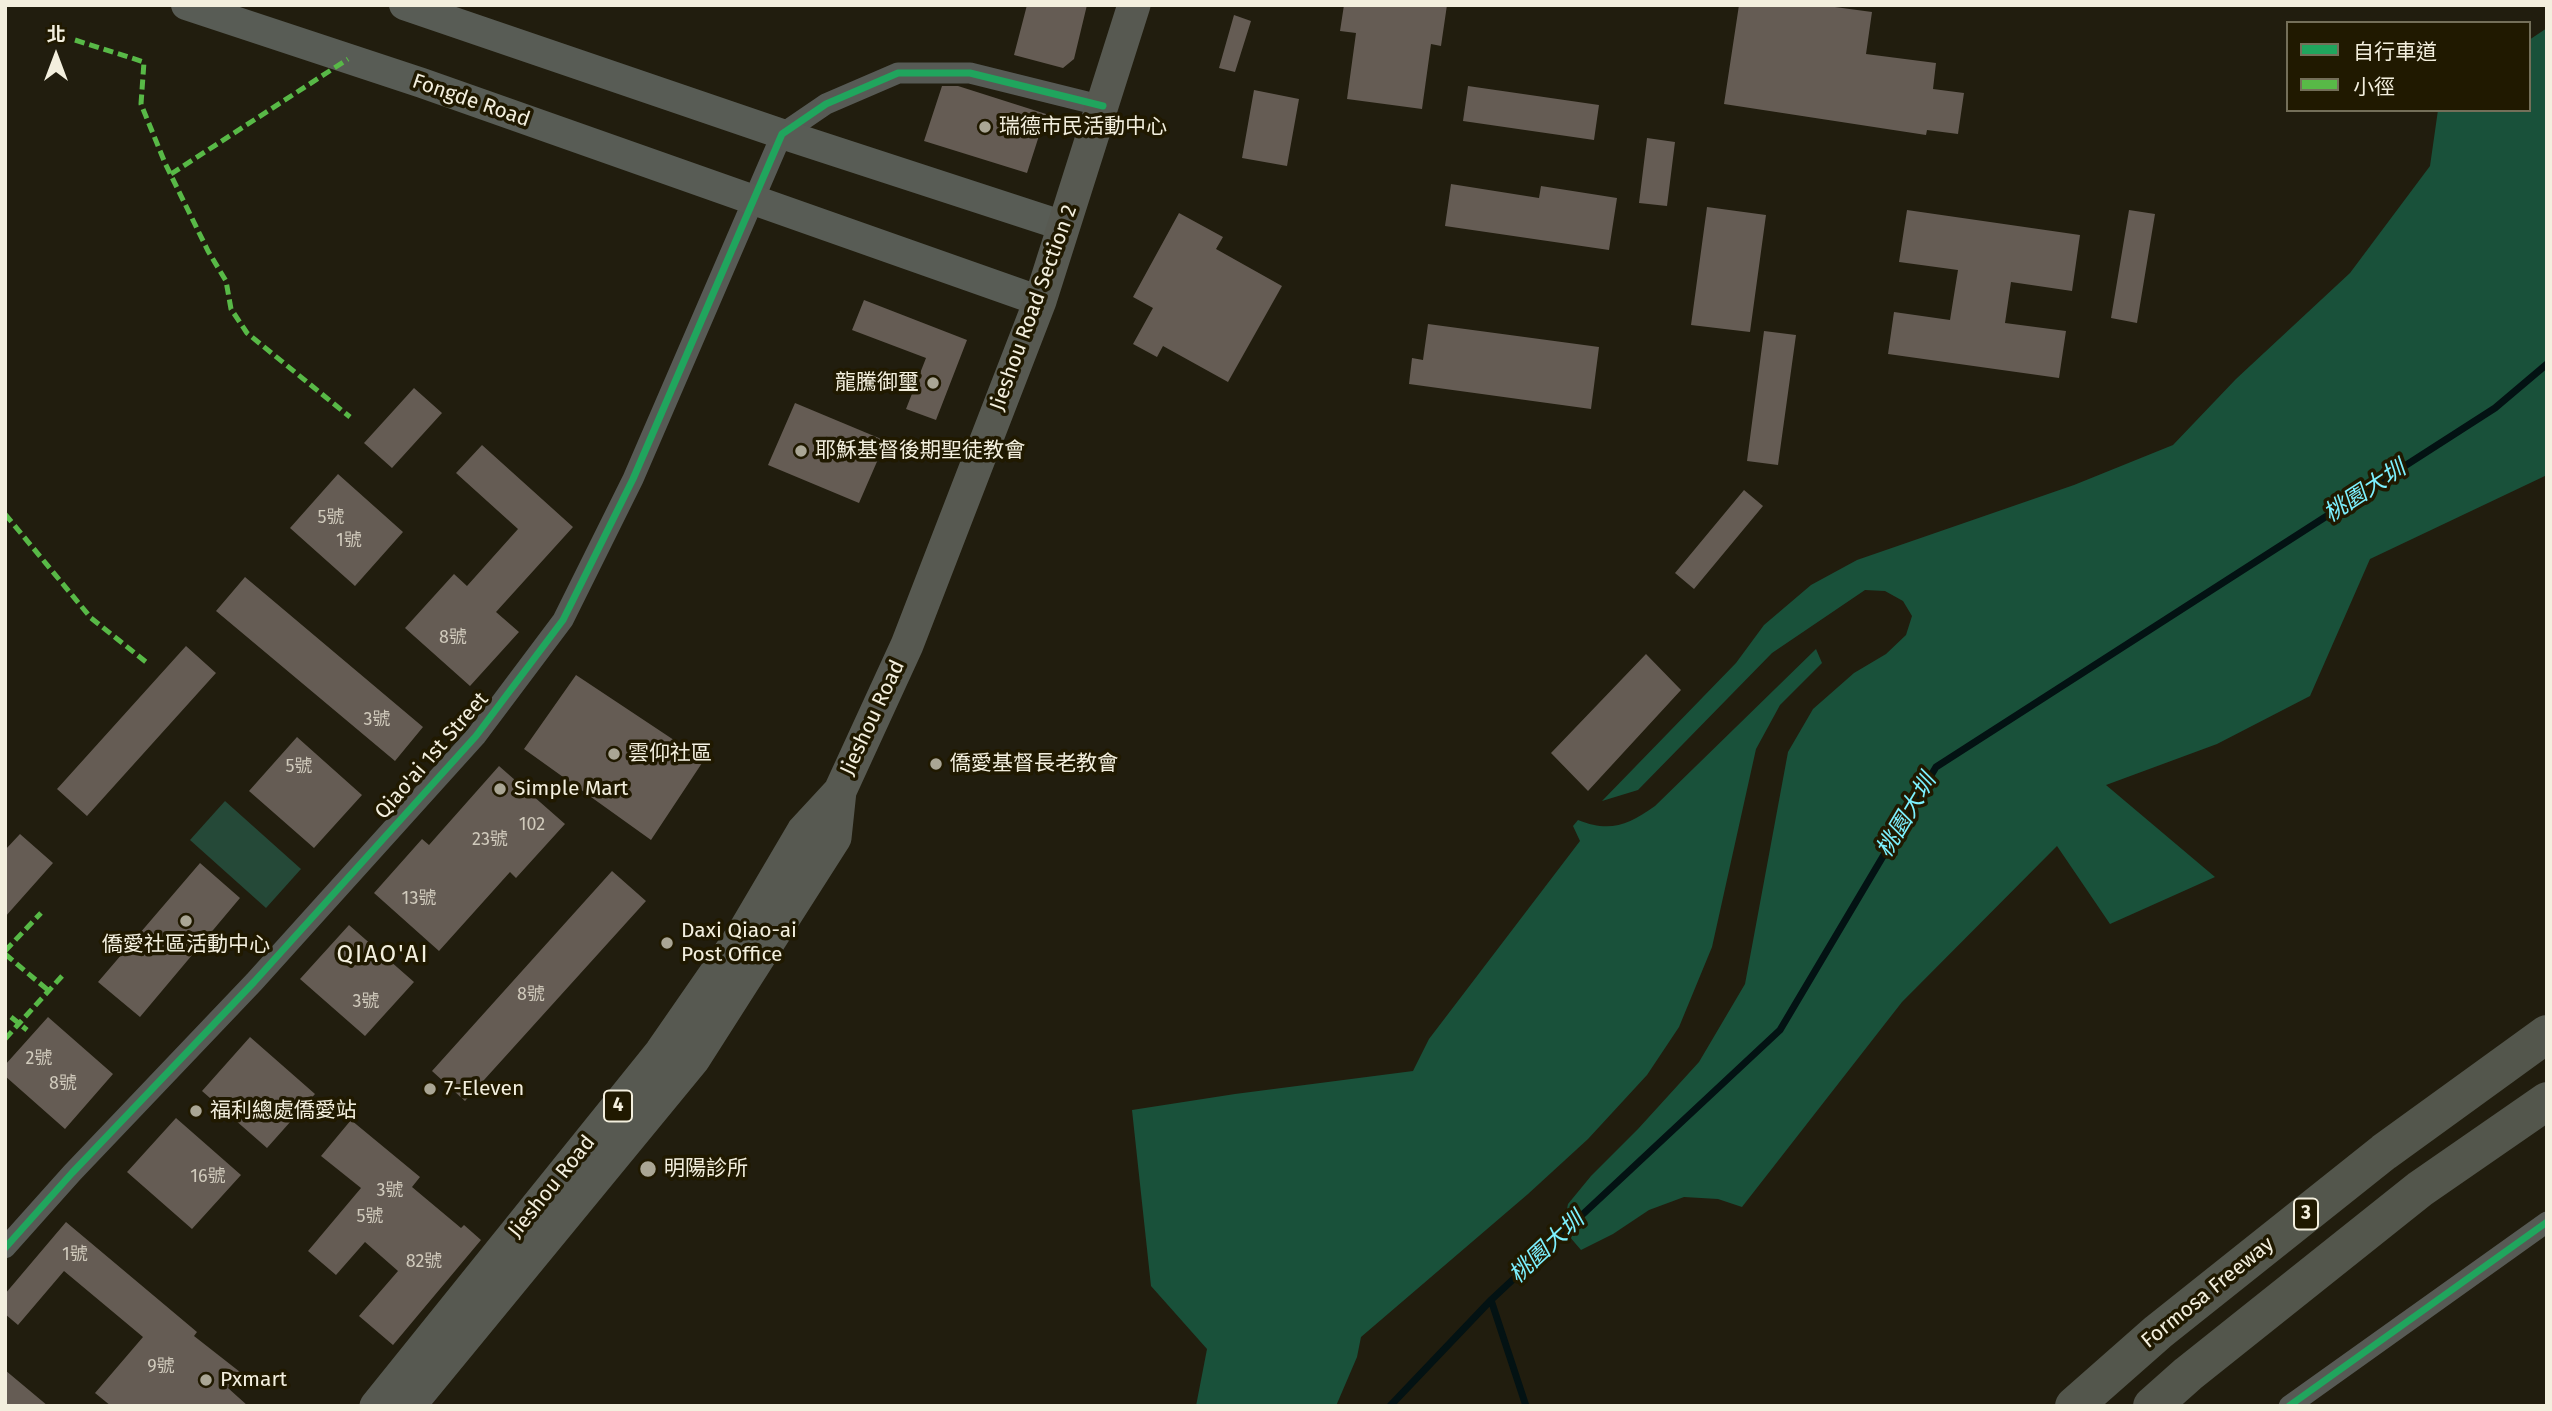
<!DOCTYPE html>
<html>
<head>
<meta charset="utf-8">
<style>
	body { margin:0 }
	#map { position:relative; width:2552px; height:1411px; overflow:hidden; background:#211d0e; font-family:"Fira Sans","Noto Sans TC",sans-serif }
	canvas { display:block }
	.frame { position:absolute; inset:0; border:7px solid #f3efde; pointer-events:none }
	.legend { position:absolute; left:2286px; top:21px; width:245px; height:91px; box-sizing:border-box; background:#201900; border:2px solid #746f59; margin:0; padding:9px 12px; list-style:none; font-size:21px; color:#f3efde }
	.legend li { display:flex; align-items:center; gap:14px; height:35px }
	.legend b { width:35px; border:2px solid #746f59 }
	.north { position:absolute; left:21px; top:21px; width:70px; height:70px; -webkit-text-stroke:5px #201900; paint-order:stroke; rotate:0deg; font-size:19px; font-weight:700; line-height:28px; text-align:center; color:#f3efde }
	.north::after { content:''; display:block; margin:auto; width:24px; height:32px; background:#f3efde; clip-path:polygon(50% 0,100% 100%,50% 72%,0 100%) }
</style>
</head>
<body>
<div id="map">
<canvas width="2552" height="1411"></canvas>
<div class="frame"></div>
<ul class="legend">
<li><b style="height:9px;background:#20a55d"></b>自行車道</li>
<li><b style="height:9px;background:#58b947"></b>小徑</li>
</ul>
<div class="north">北</div>
</div>
<script>
const ctx = document.querySelector('canvas').getContext('2d');
ctx.lineJoin = 'round';
function fill(path, color) {
  ctx.fillStyle = color;
  ctx.fill(path, 'evenodd');
}
function stroke(path, color, width, dash) {
  ctx.strokeStyle = color;
  ctx.lineWidth = width;
  ctx.lineCap = dash ? 'butt' : 'round';
  ctx.setLineDash(dash || []);
  ctx.stroke(path);
}
function drawText(font, color, halo, rows, align = 'center') {
  ctx.font = font + ' "Fira Sans","Noto Sans TC",sans-serif';
  ctx.lineWidth = 7;
  ctx.setLineDash([]);
  ctx.textBaseline = 'middle';
  ctx.strokeStyle = halo;
  ctx.fillStyle = color;
  for (const [text, x, y, turn = 0] of rows) {
    ctx.save();
    ctx.translate(x, y);
    ctx.rotate((+turn || 0) * Math.PI / 180);
    ctx.textAlign = isNaN(turn) ? turn : align;
    if (halo) ctx.strokeText(text, 0, 0);
    ctx.fillText(text, 0, 0);
    ctx.restore();
  }
}
fill(new Path2D(`
	M 225,801 L 301,869 L 266,908 L 190,840 Z`), '#254938');
fill(new Path2D(`
	M 2547,28 L 2547,475 L 2370,559 L 2310,696 L 2217,744 L 2106,785 L 2215,877 L 2110,924 L 2057,846 L 1902,1002 L 1742,1207 L 1718,1199 L 1684,1197 L 1649,1210 L 1613,1234 L 1581,1250 L 1563,1229 L 1568,1204 L 1591,1176 L 1638,1129 L 1699,1062 L 1745,984 L 1788,752 L 1813,709 L 1854,673 L 1886,654 L 1906,635 L 1912,616 L 1903,601 L 1885,591 L 1865,590 L 1772,653 L 1638,790 L 1602,801 L 1736,663 L 1764,625 L 1811,585 L 1857,560 L 2074,485 L 2173,445 L 2236,379 L 2350,273 L 2430,166 L 2438,110 L 2529,110 L 2529,40 Z
	M 1816,649 L 1822,663 L 1780,705 L 1756,749 L 1712,947 L 1679,1027 L 1647,1075 L 1588,1139 L 1528,1194 L 1361,1337 L 1357,1357 L 1336,1406 L 1196,1406 L 1207,1349 L 1151,1286 L 1132,1110 L 1235,1094 L 1413,1071 L 1429,1039 L 1580,841 L 1573,826 L 1578,820 C 1610,833 1628,825 1655,806 Z`), '#19513a');
stroke(new Path2D(`
	M 1491,1300 L 1526,1406
	M 1390,1406 L 1491,1300 L 1780,1030 L 1936,767 L 2495,408 L 2547,364`), '#031213', 7);
fill(new Path2D(`
	M 1027,5 L 1087,5 L 1074,59 L 1063,68 L 1014,55 Z
	M 1344,5 L 1447,5 L 1441,46 L 1431,44 L 1422,109 L 1347,99 L 1356,33 L 1340,31 Z
	M 1739,5 L 1820,5 L 1872,12 L 1866,54 L 1936,63 L 1933,89 L 1964,93 L 1958,134 L 1927,130 L 1926,135 L 1724,104 Z
	M 1234,15 L 1251,21 L 1235,72 L 1219,68 Z
	M 942,86 L 958,86 L 1046,114 L 1027,173 L 924,141 Z
	M 1468,86 L 1599,105 L 1594,140 L 1463,121 Z
	M 1254,90 L 1299,99 L 1287,166 L 1242,158 Z
	M 1647,138 L 1675,142 L 1667,206 L 1639,203 Z
	M 1451,184 L 1539,198 L 1541,186 L 1617,198 L 1609,250 L 1445,226 Z
	M 1707,207 L 1766,215 L 1750,332 L 1691,325 Z
	M 1907,210 L 2080,235 L 2072,291 L 2011,282 L 2005,323 L 2066,331 L 2059,378 L 1888,354 L 1894,312 L 1950,320 L 1958,270 L 1899,262 Z
	M 2129,210 L 2155,214 L 2137,323 L 2111,318 Z
	M 1179,213 L 1223,237 L 1216,249 L 1282,286 L 1228,382 L 1163,346 L 1157,357 L 1133,344 L 1153,308 L 1133,297 Z
	M 864,300 L 967,340 L 936,420 L 906,409 L 926,358 L 852,330 Z
	M 1428,324 L 1599,347 L 1591,409 L 1409,384 L 1412,358 L 1423,360 Z
	M 1764,331 L 1796,335 L 1778,465 L 1747,461 Z
	M 414,388 L 442,413 L 392,468 L 364,443 Z
	M 795,403 L 886,441 L 859,503 L 768,465 Z
	M 482,445 L 573,527 L 496,612 L 519,632 L 470,686 L 405,628 L 454,574 L 467,586 L 518,529 L 456,473 Z
	M 338,474 L 403,532 L 355,586 L 290,528 Z
	M 1744,490 L 1763,506 L 1694,589 L 1675,573 Z
	M 245,577 L 423,727 L 395,761 L 216,611 Z
	M 186,646 L 216,673 L 87,816 L 57,789 Z
	M 1646,654 L 1681,690 L 1588,791 L 1551,753 Z
	M 576,675 L 704,760 L 651,840 L 524,749 Z
	M 297,737 L 362,795 L 314,848 L 249,791 Z
	M 499,766 L 565,824 L 516,878 L 510,872 L 439,951 L 374,893 L 422,839 L 429,845 Z
	M 20,834 L 53,863 L 5,917 L 5,850 Z
	M 200,863 L 240,898 L 140,1017 L 98,982 Z
	M 612,871 L 646,901 L 465,1101 L 432,1071 Z
	M 349,925 L 414,982 L 365,1036 L 300,979 Z
	M 48,1017 L 113,1074 L 65,1129 L 5,1076 L 5,1065 Z
	M 250,1037 L 315,1094 L 267,1148 L 202,1091 Z
	M 176,1118 L 241,1175 L 192,1229 L 127,1172 Z
	M 351,1120 L 420,1177 L 412,1187 L 461,1228 L 464,1225 L 481,1240 L 393,1345 L 359,1316 L 398,1271 L 365,1242 L 336,1275 L 308,1251 L 361,1188 L 321,1156 Z
	M 66,1222 L 197,1332 L 194,1336 L 240,1372 L 228,1388 L 248,1406 L 111,1406 L 95,1393 L 143,1337 L 64,1271 L 18,1325 L 5,1314 L 5,1294 Z
	M 5,1370 L 48,1406 L 5,1406 Z`), '#655c54');
stroke(new Path2D(`
	M 5,1248 L 72,1173 L 254,982 L 476,736 L 563,620 L 633,479 L 782,134 L 826,104 L 898,73 L 970,73 L 1103,106
	M 2289,1406 L 2547,1222`), '#575a55', 21);
stroke(new Path2D(`
	M 186,5 L 422,83 L 1040,301
	M 404,5 L 782,134 L 1064,226`), '#585c55', 30);
stroke(new Path2D(`
	M 376,1406 L 661,1052 L 740,938 L 803,831 L 840,791 L 907,645 L 1040,301 L 1134,5
	M 409,1406 L 694,1059 L 835,838 L 840,791`), '#575951', 33);
stroke(new Path2D(`
	M 2074,1406 L 2158,1332 L 2384,1152 L 2547,1034
	M 2152,1406 L 2188,1374 L 2420,1189 L 2547,1101`), '#53564c', 38);
stroke(new Path2D(`
	M 75,40 L 144,62 L 141,104 L 165,163 L 208,251 L 226,281 L 231,309 L 247,333 L 350,417
	M 171,174 L 348,59
	M 5,514 L 91,618 L 146,662
	M 5,951 L 41,913
	M 5,954 L 49,991
	M 11,1017 L 27,1030
	M 5,1039 L 63,975`), '#58b947', 5, [10, 5]);
stroke(new Path2D(`
	M 5,1248 L 72,1173 L 254,982 L 476,736 L 563,620 L 633,479 L 782,134 L 826,104 L 898,73 L 970,73 L 1103,106
	M 2289,1406 L 2547,1222`), '#20a55d', 7);
for (const [x, y, r, color] of [
	[985,127,7,"#aaa695"],
	[933,383,7,"#aaa695"],
	[801,451,7,"#aaa695"],
	[614,754,7,"#aaa695"],
	[936,764,7,"#aaa695"],
	[500,789,7,"#aaa695"],
	[186,921,7,"#aaa695"],
	[667,943,7,"#aaa695"],
	[430,1089,7,"#aaa695"],
	[196,1111,7,"#aaa695"],
	[648,1169,9,"#aaa695"],
	[206,1380,7,"#aaa695"]
]) {
  const dot = new Path2D();
  dot.arc(x, y, r, 0, 2 * Math.PI);
  ctx.fillStyle = color;
  ctx.fill(dot);
  stroke(dot, '#201900', 2.5);
}
drawText('18px', '#d0cabc', null, [
	["5號",331,518],
	["1號",349,541],
	["8號",453,638],
	["3號",377,720],
	["5號",299,767],
	["102",532,825],
	["23號",490,840],
	["13號",419,899],
	["8號",531,995],
	["3號",366,1002],
	["2號",39,1059],
	["8號",63,1084],
	["16號",208,1177],
	["3號",390,1191],
	["5號",370,1217],
	["1號",75,1255],
	["82號",424,1262],
	["9號",161,1367]
]);
for (const [x, y, w] of [
	[618,1106,28],
	[2306,1214,24]
]) {
  const box = new Path2D();
  box.roundRect(x - w / 2, y - 15.5, w, 31, 5);
  ctx.fillStyle = '#201900';
  ctx.fill(box);
  stroke(box, '#f3efde', 2);
}
drawText('bold 19px', '#f3efde', null, [
	["4",618,1106],
	["3",2306,1214]
]);
drawText('21px', '#f3efde', '#201900', [
	["Fongde Road",471,101,19],
	["Jieshou Road Section 2",1034,308,-70],
	["Jieshou Road",873,718,-65],
	["Qiao'ai 1st Street",432,756,-49],
	["Jieshou Road",552,1187,-51],
	["Formosa Freeway",2208,1293,-39]
]);
drawText('21px', '#f3efde', '#201900', [
	["瑞德市民活動中心",999,127],
	["龍騰御璽",919,383,"right"],
	["耶穌基督後期聖徒教會",815,451],
	["雲仰社區",628,754],
	["僑愛基督長老教會",950,764],
	["Simple Mart",514,789],
	["Daxi Qiao-ai",681,931],
	["Post Office",681,955],
	["僑愛社區活動中心",186,945,"center"],
	["7-Eleven",444,1089],
	["福利總處僑愛站",210,1111],
	["明陽診所",664,1169],
	["Pxmart",220,1380]
], 'left');
drawText('italic 23px', '#7df1ff', '#201900', [
	["桃園大圳",2365,492,-33],
	["桃園大圳",1907,816,-59],
	["桃園大圳",1547,1248,-43]
]);
ctx.letterSpacing = '2px';
drawText('24px', '#f3efde', '#201900', [
	["QIAO'AI",383,955]
]);
ctx.letterSpacing = '0px';
</script>
</body>
</html>
